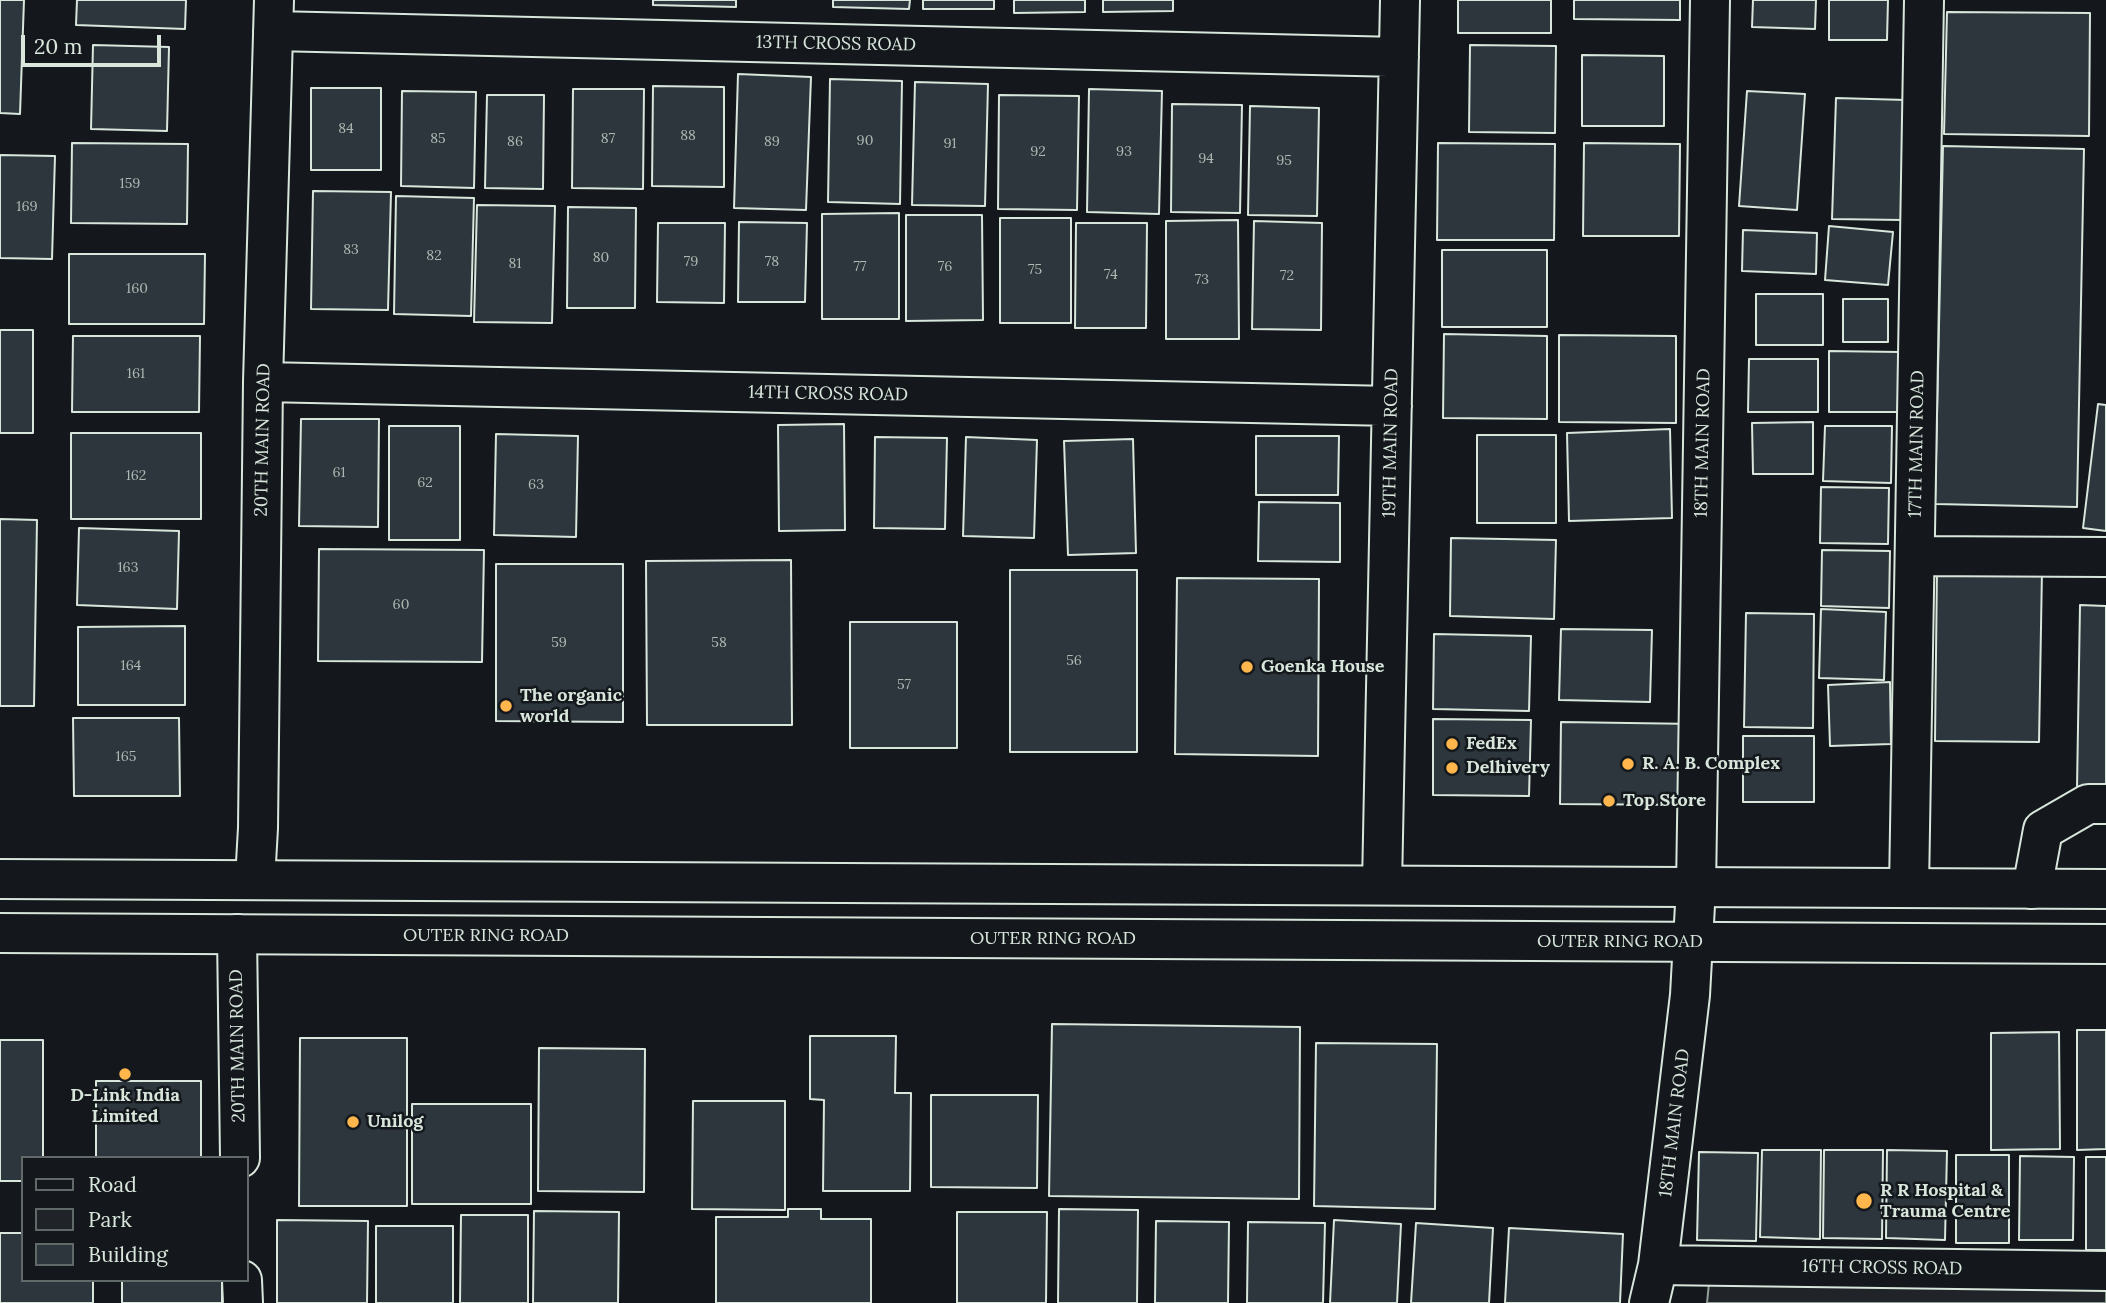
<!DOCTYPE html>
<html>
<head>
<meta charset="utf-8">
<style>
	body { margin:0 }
	#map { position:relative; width:2106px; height:1303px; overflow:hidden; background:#14181c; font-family:Lora,serif }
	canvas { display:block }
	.legend { position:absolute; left:21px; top:1156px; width:228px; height:126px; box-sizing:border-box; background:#14181c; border:2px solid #626a69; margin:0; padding:9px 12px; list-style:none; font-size:21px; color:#d8e6dc }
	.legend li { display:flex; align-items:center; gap:14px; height:35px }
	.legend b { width:35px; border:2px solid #626a69 }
	.scale { position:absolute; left:21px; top:35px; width:140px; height:32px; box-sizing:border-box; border:4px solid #d8e6dc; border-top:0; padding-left:9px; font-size:21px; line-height:24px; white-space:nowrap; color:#d8e6dc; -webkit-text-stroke:5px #14181c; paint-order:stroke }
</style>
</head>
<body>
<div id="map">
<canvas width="2106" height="1303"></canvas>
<ul class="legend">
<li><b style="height:9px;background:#14181c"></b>Road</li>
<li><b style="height:19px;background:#202428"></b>Park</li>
<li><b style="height:19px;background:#2c363c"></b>Building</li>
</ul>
<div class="scale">20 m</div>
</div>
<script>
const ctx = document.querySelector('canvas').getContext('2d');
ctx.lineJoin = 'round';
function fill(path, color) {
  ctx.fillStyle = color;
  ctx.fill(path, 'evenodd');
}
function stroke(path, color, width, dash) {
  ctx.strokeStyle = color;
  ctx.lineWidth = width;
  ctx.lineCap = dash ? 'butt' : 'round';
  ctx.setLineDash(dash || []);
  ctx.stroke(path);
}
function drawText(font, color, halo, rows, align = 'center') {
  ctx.font = font + ' Lora,serif';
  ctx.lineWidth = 5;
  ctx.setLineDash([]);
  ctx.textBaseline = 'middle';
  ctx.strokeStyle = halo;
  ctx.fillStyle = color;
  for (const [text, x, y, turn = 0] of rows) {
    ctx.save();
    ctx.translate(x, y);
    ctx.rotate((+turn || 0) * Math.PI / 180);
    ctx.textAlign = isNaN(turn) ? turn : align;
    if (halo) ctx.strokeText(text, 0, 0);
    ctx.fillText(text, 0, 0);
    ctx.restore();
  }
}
const green = new Path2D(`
	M 1709,1283 L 2106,1290 L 2106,1303 L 1707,1303 Z`);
fill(green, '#202428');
stroke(green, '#939e99', 2);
const building = new Path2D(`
	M 0,0 L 24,0 L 20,114 L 0,113 Z
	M 77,0 L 186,0 L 185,29 L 76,25 Z
	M 653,0 L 736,0 L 736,7 L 653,5 Z
	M 833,0 L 910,0 L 909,9 L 833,7 Z
	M 923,0 L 994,0 L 994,9 L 923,9 Z
	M 1014,0 L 1085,0 L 1085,12 L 1014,13 Z
	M 1103,0 L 1173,0 L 1173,11 L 1103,12 Z
	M 1458,0 L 1551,0 L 1551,33 L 1458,33 Z
	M 1574,0 L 1680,0 L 1680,20 L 1574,19 Z
	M 1753,0 L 1816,0 L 1815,29 L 1752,27 Z
	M 1829,0 L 1888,0 L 1887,40 L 1829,40 Z
	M 1947,12 L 2090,13 L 2089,136 L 1944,134 Z
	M 93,45 L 169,47 L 167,131 L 91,129 Z
	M 1470,45 L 1556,46 L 1555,133 L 1469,132 Z
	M 1582,55 L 1664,56 L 1664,126 L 1582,126 Z
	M 738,74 L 811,77 L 806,210 L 734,208 Z
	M 830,79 L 902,81 L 900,204 L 828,202 Z
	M 915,82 L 988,84 L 985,206 L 912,205 Z
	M 653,86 L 724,87 L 724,187 L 652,186 Z
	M 311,88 L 381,88 L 381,170 L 311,170 Z
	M 573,89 L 644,89 L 643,189 L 572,188 Z
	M 1089,89 L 1162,91 L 1159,214 L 1087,212 Z
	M 402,91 L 476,92 L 474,188 L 401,186 Z
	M 1747,91 L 1805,94 L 1797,210 L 1739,206 Z
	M 487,95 L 544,95 L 543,189 L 485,188 Z
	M 999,95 L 1079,96 L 1077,210 L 998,209 Z
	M 1836,98 L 1906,100 L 1902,220 L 1832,219 Z
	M 1172,104 L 1242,105 L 1240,213 L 1171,212 Z
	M 1250,106 L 1319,108 L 1317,216 L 1248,215 Z
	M 72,143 L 188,144 L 187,224 L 71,223 Z
	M 1438,143 L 1555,144 L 1554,240 L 1437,240 Z
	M 1584,143 L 1680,144 L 1679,236 L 1583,236 Z
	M 1943,146 L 2084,149 L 2077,507 L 1935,504 Z
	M 0,155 L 55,156 L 52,259 L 0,258 Z
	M 313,191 L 391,192 L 388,310 L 311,309 Z
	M 396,196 L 474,198 L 471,316 L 394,314 Z
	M 477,205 L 555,206 L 552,323 L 474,322 Z
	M 568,207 L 636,208 L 635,308 L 567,308 Z
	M 899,213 L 899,319 L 822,319 L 822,214 Z
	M 906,215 L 982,215 L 983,320 L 906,321 Z
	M 1000,218 L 1071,218 L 1071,323 L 1000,323 Z
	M 1238,220 L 1239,339 L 1166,339 L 1166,221 Z
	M 1254,221 L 1322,223 L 1321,330 L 1252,329 Z
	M 739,222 L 807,223 L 805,302 L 738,302 Z
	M 658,223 L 725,223 L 724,303 L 657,302 Z
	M 1076,223 L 1147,223 L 1146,328 L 1075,328 Z
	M 1829,226 L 1893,232 L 1888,285 L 1825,280 Z
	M 1743,230 L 1817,233 L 1816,274 L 1742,271 Z
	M 1442,250 L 1547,250 L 1547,327 L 1442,327 Z
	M 69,254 L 205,254 L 204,324 L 69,324 Z
	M 1756,294 L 1823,294 L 1823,345 L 1756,345 Z
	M 1843,299 L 1888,299 L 1888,342 L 1843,342 Z
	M 0,330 L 33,330 L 33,433 L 0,433 Z
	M 1444,334 L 1547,336 L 1547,419 L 1443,418 Z
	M 1559,335 L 1676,336 L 1676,423 L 1559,422 Z
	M 73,336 L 200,336 L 199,412 L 72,412 Z
	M 1829,351 L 1899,352 L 1899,412 L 1829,412 Z
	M 1749,359 L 1818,359 L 1818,412 L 1748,412 Z
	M 2098,404 L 2106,405 L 2106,531 L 2083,528 Z
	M 301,419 L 379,419 L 378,527 L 299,526 Z
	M 1813,422 L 1813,474 L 1753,474 L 1752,423 Z
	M 844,424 L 845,530 L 779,531 L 778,425 Z
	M 389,426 L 460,426 L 460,540 L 389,540 Z
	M 1825,426 L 1892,426 L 1891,483 L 1823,481 Z
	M 1670,429 L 1672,518 L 1569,521 L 1567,433 Z
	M 71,433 L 201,433 L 201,519 L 71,519 Z
	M 496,434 L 578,436 L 576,537 L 494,535 Z
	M 1477,435 L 1556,435 L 1556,523 L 1477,523 Z
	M 1256,436 L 1339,436 L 1338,495 L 1256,495 Z
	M 875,437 L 947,438 L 945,529 L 874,528 Z
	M 966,437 L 1037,440 L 1034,538 L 963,536 Z
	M 1133,439 L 1136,553 L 1068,555 L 1064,441 Z
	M 1821,487 L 1889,488 L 1888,544 L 1820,543 Z
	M 1259,502 L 1340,503 L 1340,562 L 1258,561 Z
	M 0,519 L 37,520 L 34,706 L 0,706 Z
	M 79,528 L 179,531 L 177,609 L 77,605 Z
	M 1451,538 L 1556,540 L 1554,619 L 1450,616 Z
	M 319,549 L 484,550 L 482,662 L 318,661 Z
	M 1822,550 L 1890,551 L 1889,608 L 1821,606 Z
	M 791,560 L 792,725 L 647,725 L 646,561 Z
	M 496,564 L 623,564 L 623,722 L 496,721 Z
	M 1937,568 L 2042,570 L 2039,742 L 1935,741 Z
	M 1010,570 L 1137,570 L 1137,752 L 1010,752 Z
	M 1177,578 L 1319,579 L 1318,756 L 1175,754 Z
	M 2080,605 L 2106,606 L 2106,788 L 2077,788 Z
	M 1821,609 L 1886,612 L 1884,680 L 1819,678 Z
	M 1746,613 L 1814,614 L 1813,728 L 1744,727 Z
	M 850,622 L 957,622 L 957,748 L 850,748 Z
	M 185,626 L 185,705 L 78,705 L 78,627 Z
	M 1561,629 L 1652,630 L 1650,702 L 1559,700 Z
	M 1434,634 L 1531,636 L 1529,711 L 1433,709 Z
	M 1890,682 L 1891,744 L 1830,746 L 1828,685 Z
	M 73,718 L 179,718 L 180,796 L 74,796 Z
	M 1433,719 L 1531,720 L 1529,796 L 1433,795 Z
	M 1561,722 L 1696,724 L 1695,805 L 1560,804 Z
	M 1743,736 L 1814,736 L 1814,802 L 1743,802 Z
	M 1052,1024 L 1300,1027 L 1299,1199 L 1049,1196 Z
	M 2077,1030 L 2106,1030 L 2106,1149 L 2077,1150 Z
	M 2059,1032 L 2060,1149 L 1991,1150 L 1991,1033 Z
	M 810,1036 L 896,1036 L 895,1093 L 911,1093 L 910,1191 L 823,1191 L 824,1100 L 810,1099 Z
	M 300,1038 L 407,1038 L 407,1206 L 299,1206 Z
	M 0,1040 L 43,1040 L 43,1158 L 23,1158 L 23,1181 L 0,1181 Z
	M 1316,1043 L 1437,1044 L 1435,1209 L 1314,1206 Z
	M 539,1048 L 645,1049 L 644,1192 L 538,1191 Z
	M 96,1081 L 201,1081 L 201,1158 L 96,1158 Z
	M 931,1095 L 1038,1095 L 1037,1188 L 931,1187 Z
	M 693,1101 L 785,1101 L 785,1210 L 692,1209 Z
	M 412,1104 L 531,1104 L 531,1204 L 412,1204 Z
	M 1762,1150 L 1821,1150 L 1820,1239 L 1760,1237 Z
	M 1824,1150 L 1883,1150 L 1882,1239 L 1823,1238 Z
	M 1887,1150 L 1947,1151 L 1945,1240 L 1886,1238 Z
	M 1699,1152 L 1758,1153 L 1756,1241 L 1697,1240 Z
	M 1956,1155 L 2009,1155 L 2009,1243 L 1956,1243 Z
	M 2020,1156 L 2074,1157 L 2073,1240 L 2019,1240 Z
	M 2086,1157 L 2106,1157 L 2106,1250 L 2086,1250 Z
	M 788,1209 L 821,1209 L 821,1219 L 871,1219 L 871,1303 L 716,1303 L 716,1217 L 788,1217 Z
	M 1059,1209 L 1138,1210 L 1137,1303 L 1058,1303 Z
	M 534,1211 L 619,1212 L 618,1303 L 533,1303 Z
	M 957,1212 L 1047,1212 L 1046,1303 L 957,1303 Z
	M 461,1215 L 528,1215 L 528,1303 L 460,1303 Z
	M 277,1220 L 368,1221 L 367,1303 L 277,1303 Z
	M 1334,1220 L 1401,1224 L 1397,1303 L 1330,1303 Z
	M 1156,1221 L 1229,1222 L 1228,1303 L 1155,1303 Z
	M 1248,1222 L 1325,1223 L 1323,1303 L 1247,1303 Z
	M 1416,1223 L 1493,1228 L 1489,1303 L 1411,1303 Z
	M 376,1226 L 453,1226 L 453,1303 L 376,1303 Z
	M 1509,1228 L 1623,1234 L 1620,1303 L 1505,1303 Z
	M 0,1233 L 23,1233 L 23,1280 L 93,1280 L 93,1303 L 0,1303 Z
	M 122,1280 L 222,1280 L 222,1303 L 122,1303 Z`);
fill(building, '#2c363c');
stroke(building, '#d8e6dc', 2);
const minor = new Path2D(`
	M 273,31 L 1399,57
	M 263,382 L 1392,406
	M 1915,556 L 2106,557
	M 255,880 L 258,828 L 263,382 L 274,0
	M 1382,885 L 1400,0
	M 1909,888 L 1924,0
	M 2032,889 L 2043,830 L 2088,804 L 2106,804
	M 237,934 L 240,1158
	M 1658,1265 L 2106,1271
	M 242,1280 L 243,1303
	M 1649,1303 L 1658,1265 L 1690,995 L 1696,887 L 1710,0`);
const highway = new Path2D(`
	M 0,879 L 2106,889
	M 0,933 L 2106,944`);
stroke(minor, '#d8e6dc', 42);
stroke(highway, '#d8e6dc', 42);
stroke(minor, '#14181c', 38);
stroke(highway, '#14181c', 38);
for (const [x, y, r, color] of [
	[1247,667,7,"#ffb74d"],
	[506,706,7,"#ffb74d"],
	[1452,744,7,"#ffb74d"],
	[1628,764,7,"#ffb74d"],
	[1452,768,7,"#ffb74d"],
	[1609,801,7,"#ffb74d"],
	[125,1074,7,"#ffb74d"],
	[353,1122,7,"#ffb74d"],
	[1864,1201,9,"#ffb74d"]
]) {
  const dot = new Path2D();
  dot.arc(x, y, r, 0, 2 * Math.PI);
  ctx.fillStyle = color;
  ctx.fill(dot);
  stroke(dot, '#14181c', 2.5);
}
drawText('14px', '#adbab4', null, [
	["84",346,129],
	["88",688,136],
	["85",438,139],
	["87",608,139],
	["90",865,141],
	["86",515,142],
	["89",772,142],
	["91",950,144],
	["92",1038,152],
	["93",1124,152],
	["94",1206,159],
	["95",1284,161],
	["159",130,184],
	["169",27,207],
	["83",351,250],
	["82",434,256],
	["80",601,258],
	["79",691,262],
	["78",772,262],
	["81",515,264],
	["77",860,267],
	["76",945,267],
	["75",1035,270],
	["74",1111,275],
	["72",1287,276],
	["73",1202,280],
	["160",137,289],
	["161",136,374],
	["61",339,473],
	["162",136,476],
	["62",425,483],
	["63",536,485],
	["163",128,568],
	["60",401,605],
	["59",559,643],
	["58",719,643],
	["56",1074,661],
	["164",131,666],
	["57",904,685],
	["165",126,757]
]);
drawText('18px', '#d8e6dc', '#14181c', [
	["13TH CROSS ROAD",836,44,1],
	["14TH CROSS ROAD",828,394,1],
	["20TH MAIN ROAD",263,440,-89],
	["19TH MAIN ROAD",1391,443,-89],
	["18TH MAIN ROAD",1703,443,-89],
	["17TH MAIN ROAD",1917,444,-89],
	["OUTER RING ROAD",486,936],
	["OUTER RING ROAD",1053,939],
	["OUTER RING ROAD",1620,942],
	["20TH MAIN ROAD",238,1046,-91],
	["18TH MAIN ROAD",1675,1123,-83],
	["16TH CROSS ROAD",1882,1268,1]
]);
drawText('bold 18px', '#d8e6dc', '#14181c', [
	["Goenka House",1261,667],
	["The organic",520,696],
	["world",520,717],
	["FedEx",1466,744],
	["R. A. B. Complex",1642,764],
	["Delhivery",1466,768],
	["Top Store",1623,801],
	["D-Link India",125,1096,"center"],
	["Limited",125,1117,"center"],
	["Unilog",367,1122],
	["R R Hospital &",1880,1191],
	["Trauma Centre",1880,1212]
], 'left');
</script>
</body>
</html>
